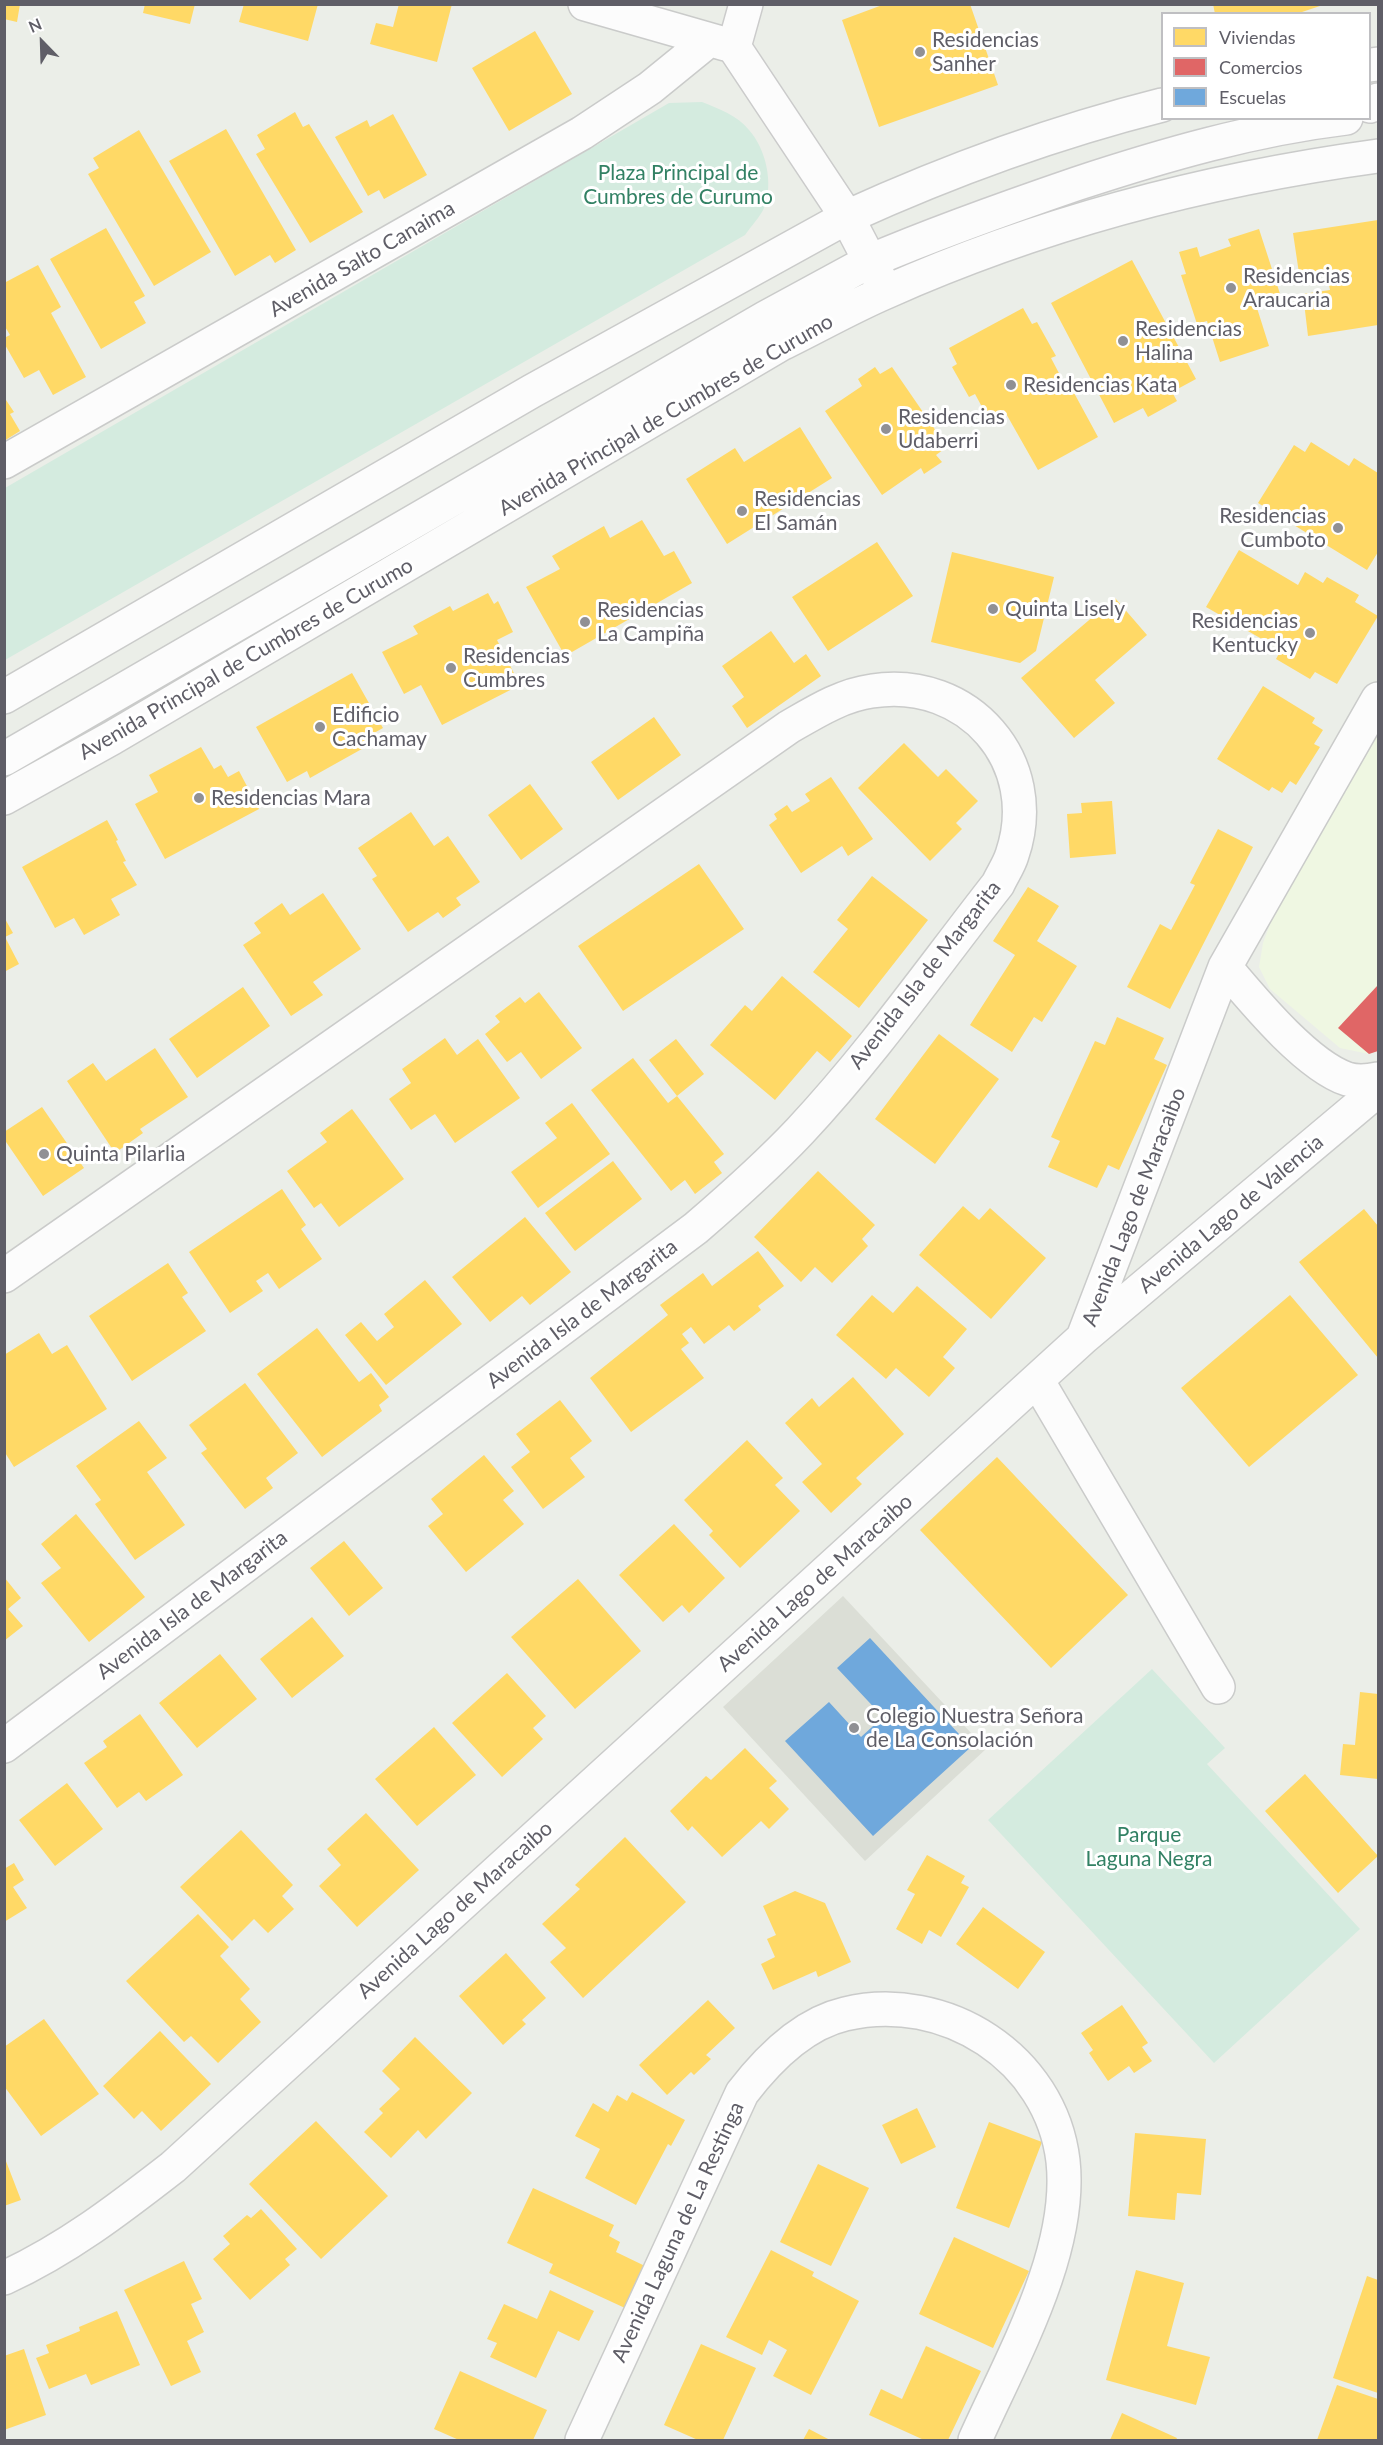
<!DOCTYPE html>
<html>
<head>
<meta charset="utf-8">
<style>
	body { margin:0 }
	#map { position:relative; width:1383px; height:2445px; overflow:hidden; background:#ebeee8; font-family:Lato,sans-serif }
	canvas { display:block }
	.frame { position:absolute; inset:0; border:6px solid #5f5e67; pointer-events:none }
	.legend { position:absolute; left:1161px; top:12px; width:210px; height:108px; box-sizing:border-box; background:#fff; border:2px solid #bfbfc2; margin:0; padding:8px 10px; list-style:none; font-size:18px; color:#5f5e67 }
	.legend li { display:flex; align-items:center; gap:12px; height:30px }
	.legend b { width:30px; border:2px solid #bfbfc2 }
	.north { position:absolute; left:12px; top:12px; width:60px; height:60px; -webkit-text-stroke:4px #fff; paint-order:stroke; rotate:337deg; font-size:16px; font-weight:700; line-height:24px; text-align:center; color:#5f5e67 }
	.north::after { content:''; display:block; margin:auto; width:21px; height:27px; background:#5f5e67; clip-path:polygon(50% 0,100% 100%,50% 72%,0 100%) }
</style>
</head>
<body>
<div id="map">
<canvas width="1383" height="2445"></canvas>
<div class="frame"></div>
<ul class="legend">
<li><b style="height:16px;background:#ffd966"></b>Viviendas</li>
<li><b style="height:16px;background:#e06666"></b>Comercios</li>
<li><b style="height:16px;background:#6fa8dc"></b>Escuelas</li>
</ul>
<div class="north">N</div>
</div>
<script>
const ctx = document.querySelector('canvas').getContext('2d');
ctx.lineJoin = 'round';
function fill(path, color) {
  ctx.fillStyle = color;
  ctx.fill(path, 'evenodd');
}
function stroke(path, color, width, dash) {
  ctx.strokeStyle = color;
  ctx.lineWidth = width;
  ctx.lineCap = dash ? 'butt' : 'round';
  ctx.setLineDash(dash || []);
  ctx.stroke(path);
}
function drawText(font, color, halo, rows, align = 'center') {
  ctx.font = font + ' Lato,sans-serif';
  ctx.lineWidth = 6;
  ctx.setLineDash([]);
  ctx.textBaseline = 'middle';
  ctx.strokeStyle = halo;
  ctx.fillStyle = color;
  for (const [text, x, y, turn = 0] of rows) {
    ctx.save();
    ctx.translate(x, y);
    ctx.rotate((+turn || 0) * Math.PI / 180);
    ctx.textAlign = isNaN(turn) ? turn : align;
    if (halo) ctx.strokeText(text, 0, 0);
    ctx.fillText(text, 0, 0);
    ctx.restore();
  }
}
fill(new Path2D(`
	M 1378,735 L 1378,1051 L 1369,1054 L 1340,1048 L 1270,989 L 1259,967 L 1263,943 L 1274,914 Z`), '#eff7e2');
fill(new Path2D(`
	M 843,1596 L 986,1749 L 865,1861 L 723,1707 Z`), '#dbded6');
fill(new Path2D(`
	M 702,102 C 719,109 737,115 749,130 C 766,149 774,184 764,208 C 760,217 751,226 745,235 L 5,660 L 5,488 L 669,103 Z
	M 1152,1669 L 1225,1748 L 1207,1764 L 1360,1929 L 1214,2063 L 988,1820 Z`), '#d4ebdf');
fill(new Path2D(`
	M 4,4 L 20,4 L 17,22 L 4,19 Z
	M 145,4 L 195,4 L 190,24 L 143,13 Z
	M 244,4 L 318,4 L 308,41 L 239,22 Z
	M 399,4 L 452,4 L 437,62 L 370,44 L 376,23 L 393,27 Z
	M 885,4 L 970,4 L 998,85 L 879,127 L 842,20 Z
	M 1213,4 L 1323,4 L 1323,5 L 1296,14 L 1215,14 Z
	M 535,31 L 572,94 L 509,131 L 472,68 Z
	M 295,112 L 303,127 L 309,124 L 363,212 L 310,243 L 256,154 L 265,149 L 257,135 Z
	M 393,114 L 427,175 L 384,199 L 379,190 L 368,196 L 335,137 L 367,120 L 370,127 Z
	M 226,129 L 296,250 L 275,263 L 270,255 L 235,276 L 169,161 Z
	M 139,130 L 211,252 L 154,286 L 88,174 L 99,168 L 93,158 Z
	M 1378,220 L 1378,325 L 1308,336 L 1303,294 L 1330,290 L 1327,275 L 1300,280 L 1293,233 Z
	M 106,228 L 145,296 L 134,302 L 146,323 L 101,349 L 50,259 Z
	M 1259,229 L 1282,300 L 1257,308 L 1269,346 L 1220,362 L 1207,321 L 1197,324 L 1181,275 L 1186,274 L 1179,252 L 1197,247 L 1200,257 L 1231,246 L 1228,239 Z
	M 1132,260 L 1196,379 L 1172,392 L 1177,401 L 1148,417 L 1143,408 L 1114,423 L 1051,303 Z
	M 38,265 L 61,307 L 51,313 L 86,377 L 53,395 L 39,370 L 24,378 L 4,343 L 4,338 L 10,335 L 4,325 L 4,283 Z
	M 1023,308 L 1032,324 L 1037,322 L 1056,356 L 1051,358 L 1061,377 L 1057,379 L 1066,395 L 1073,391 L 1098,437 L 1038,470 L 1004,410 L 988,418 L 975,394 L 969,397 L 952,367 L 957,364 L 949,348 Z
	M 875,367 L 880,374 L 892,367 L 947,447 L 936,455 L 942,462 L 924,474 L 921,468 L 882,495 L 825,411 L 862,386 L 858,379 Z
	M 4,397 L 14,412 L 10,414 L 20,431 L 4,441 Z
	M 800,427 L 832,478 L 727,544 L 686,479 L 735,448 L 744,462 Z
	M 1311,442 L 1349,466 L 1354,458 L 1378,473 L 1378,552 L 1367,570 L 1258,503 L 1294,445 L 1305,452 Z
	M 642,520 L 664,556 L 674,551 L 692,583 L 565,656 L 526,587 L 560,569 L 552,556 L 604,526 L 610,538 Z
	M 877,542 L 913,596 L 828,651 L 792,597 Z
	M 1239,550 L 1298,585 L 1305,572 L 1323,583 L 1327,577 L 1359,595 L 1355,602 L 1378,616 L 1337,684 L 1315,672 L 1310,679 L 1276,659 L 1281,650 L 1206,607 Z
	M 952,552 L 1054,577 L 1036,651 L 1020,663 L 931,642 Z
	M 488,593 L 494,604 L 498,601 L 513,632 L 497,640 L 520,685 L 442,725 L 421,685 L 404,694 L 382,652 L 418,634 L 413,626 L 450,606 L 453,611 Z
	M 1115,598 L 1147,635 L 1095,680 L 1115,703 L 1074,738 L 1021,678 Z
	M 771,631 L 794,663 L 806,654 L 821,676 L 747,728 L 732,706 L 744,697 L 722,666 Z
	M 352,673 L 383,728 L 365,738 L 369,745 L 310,778 L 307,771 L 287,782 L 256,727 Z
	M 1263,686 L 1315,718 L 1312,723 L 1323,730 L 1314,744 L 1320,747 L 1296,785 L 1290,781 L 1282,793 L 1272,787 L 1269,791 L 1217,759 Z
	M 654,717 L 681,755 L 618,800 L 591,762 Z
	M 904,743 L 938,777 L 946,769 L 978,801 L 956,823 L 962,829 L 930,861 L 858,788 Z
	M 201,747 L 214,769 L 221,765 L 228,777 L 239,771 L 259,809 L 165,859 L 135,804 L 158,792 L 149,775 Z
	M 831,777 L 873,839 L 848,856 L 842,846 L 801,873 L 769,825 L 777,819 L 774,814 L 787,805 L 792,812 L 810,801 L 805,794 Z
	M 530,784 L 563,829 L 521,860 L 488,815 Z
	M 1112,801 L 1116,854 L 1070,858 L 1067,814 L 1082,813 L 1081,803 Z
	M 411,812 L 434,846 L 448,836 L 480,882 L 456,898 L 461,905 L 443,918 L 438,912 L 408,932 L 372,879 L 377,876 L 358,848 Z
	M 107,820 L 118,840 L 116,841 L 126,861 L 123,862 L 137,885 L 111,899 L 120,915 L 84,935 L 74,918 L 55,928 L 22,867 Z
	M 1218,829 L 1253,847 L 1170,1009 L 1127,987 L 1160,924 L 1171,930 L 1195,885 L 1190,883 Z
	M 699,864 L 744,929 L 623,1011 L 578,946 Z
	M 872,876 L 928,920 L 859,1008 L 813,972 L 848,929 L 837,920 Z
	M 1028,887 L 1059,906 L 1037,941 L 1077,966 L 1042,1022 L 1034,1017 L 1012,1052 L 970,1025 L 1015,955 L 993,941 Z
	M 323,893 L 361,949 L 313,982 L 323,995 L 291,1016 L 243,945 L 261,933 L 254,923 L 282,903 L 290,915 Z
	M 4,917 L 13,933 L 5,937 L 19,964 L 4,972 Z
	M 782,976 L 852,1036 L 830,1062 L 817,1051 L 775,1100 L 710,1045 L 745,1005 L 752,1011 Z
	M 243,987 L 270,1026 L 197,1078 L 169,1039 Z
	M 539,992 L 582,1048 L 541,1079 L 521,1052 L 507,1062 L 485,1034 L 500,1022 L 495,1016 L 520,997 L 525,1003 Z
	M 1117,1017 L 1164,1038 L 1154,1059 L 1167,1065 L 1119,1170 L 1108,1165 L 1097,1188 L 1048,1167 L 1060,1141 L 1051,1137 L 1095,1041 L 1105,1045 Z
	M 939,1034 L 999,1079 L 935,1164 L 875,1119 Z
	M 445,1038 L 457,1055 L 478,1039 L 520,1098 L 455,1143 L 435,1114 L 411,1130 L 389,1099 L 411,1083 L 402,1069 Z
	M 676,1039 L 704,1074 L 677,1096 L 649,1060 Z
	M 155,1048 L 188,1097 L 140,1129 L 143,1133 L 115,1153 L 67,1081 L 93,1063 L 106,1081 Z
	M 633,1058 L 668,1103 L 677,1096 L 724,1154 L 714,1162 L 722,1173 L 695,1194 L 685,1180 L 671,1191 L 591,1090 Z
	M 572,1103 L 610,1154 L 538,1208 L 511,1172 L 557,1138 L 545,1123 Z
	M 42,1107 L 84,1168 L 43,1196 L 4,1139 L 4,1132 Z
	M 352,1109 L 404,1179 L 339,1227 L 321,1203 L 314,1208 L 287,1171 L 327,1142 L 320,1133 Z
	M 613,1161 L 642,1199 L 575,1251 L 545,1213 Z
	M 818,1171 L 875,1225 L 862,1239 L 868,1246 L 832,1283 L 815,1267 L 801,1282 L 754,1237 Z
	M 282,1189 L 306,1225 L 301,1229 L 322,1259 L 279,1289 L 268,1273 L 256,1281 L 263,1291 L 230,1313 L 189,1252 Z
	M 963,1206 L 979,1220 L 990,1208 L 1046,1258 L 991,1319 L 919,1255 Z
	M 1364,1209 L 1378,1226 L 1378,1358 L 1299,1262 Z
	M 525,1217 L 571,1272 L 530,1305 L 522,1296 L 490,1322 L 452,1277 Z
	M 758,1251 L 784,1286 L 758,1306 L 761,1310 L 734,1331 L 729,1325 L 704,1344 L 691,1327 L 682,1334 L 689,1343 L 681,1349 L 704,1378 L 631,1432 L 590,1378 L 668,1315 L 660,1305 L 703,1273 L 712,1286 Z
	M 168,1263 L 188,1293 L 182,1297 L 206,1331 L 132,1381 L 89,1316 Z
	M 425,1280 L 462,1324 L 386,1385 L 345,1335 L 361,1322 L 377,1341 L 394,1327 L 384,1314 Z
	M 917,1286 L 967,1329 L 943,1357 L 955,1368 L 929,1397 L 896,1368 L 886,1379 L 836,1335 L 872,1295 L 893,1313 Z
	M 1290,1295 L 1358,1375 L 1249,1467 L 1181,1388 Z
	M 317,1328 L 359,1382 L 371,1373 L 389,1397 L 379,1405 L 382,1411 L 322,1457 L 257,1374 Z
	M 39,1333 L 52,1354 L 67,1345 L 107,1409 L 14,1467 L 4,1451 L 4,1355 Z
	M 853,1377 L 904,1434 L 856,1478 L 862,1484 L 831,1513 L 802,1482 L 822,1464 L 785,1423 L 812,1398 L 819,1407 Z
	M 245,1383 L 298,1453 L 266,1478 L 273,1488 L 245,1509 L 201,1453 L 207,1449 L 189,1425 Z
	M 560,1400 L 592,1441 L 570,1458 L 585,1477 L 543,1509 L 511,1467 L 530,1452 L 516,1434 Z
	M 139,1421 L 167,1458 L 147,1472 L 185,1525 L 135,1560 L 95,1504 L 101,1500 L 76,1466 Z
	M 747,1440 L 783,1478 L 775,1485 L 800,1511 L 740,1568 L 709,1535 L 713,1531 L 684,1500 Z
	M 484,1455 L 514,1491 L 503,1500 L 524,1524 L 466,1572 L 428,1526 L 443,1514 L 431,1499 Z
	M 997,1457 L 1128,1595 L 1051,1668 L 920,1530 Z
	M 76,1514 L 145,1597 L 89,1642 L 41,1583 L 61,1568 L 41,1544 Z
	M 674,1524 L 725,1578 L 689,1613 L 682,1605 L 663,1622 L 619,1575 Z
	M 344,1541 L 383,1588 L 349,1616 L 310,1568 Z
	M 4,1577 L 21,1598 L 8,1609 L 23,1626 L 4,1641 Z
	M 578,1579 L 641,1651 L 575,1709 L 511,1637 Z
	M 312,1617 L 344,1656 L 292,1698 L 260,1659 Z
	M 220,1654 L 257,1699 L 197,1748 L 159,1703 Z
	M 507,1673 L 546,1716 L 533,1728 L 543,1739 L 502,1777 L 452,1723 Z
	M 1360,1692 L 1378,1694 L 1378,1779 L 1340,1775 L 1343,1744 L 1355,1745 Z
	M 140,1714 L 183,1775 L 146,1801 L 139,1792 L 117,1808 L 84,1763 L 107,1747 L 103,1741 Z
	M 434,1727 L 476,1775 L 417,1826 L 375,1779 Z
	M 745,1748 L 777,1781 L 769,1788 L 789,1809 L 769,1829 L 761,1821 L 722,1857 L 692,1826 L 688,1831 L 670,1811 L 706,1776 L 711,1780 Z
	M 1305,1774 L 1378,1856 L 1338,1893 L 1265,1811 Z
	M 67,1783 L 103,1829 L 55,1866 L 19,1820 Z
	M 366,1813 L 419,1870 L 357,1927 L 319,1886 L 341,1865 L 327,1849 Z
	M 241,1830 L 293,1885 L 282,1896 L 294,1909 L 268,1933 L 254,1919 L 232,1941 L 180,1887 Z
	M 625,1837 L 686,1902 L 583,1998 L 550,1962 L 566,1948 L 542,1924 L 580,1889 L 575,1885 Z
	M 927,1855 L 965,1876 L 961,1883 L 969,1887 L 941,1937 L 929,1930 L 922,1944 L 896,1929 L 915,1894 L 907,1890 Z
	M 14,1863 L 24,1880 L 13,1887 L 27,1908 L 4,1922 L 4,1869 Z
	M 795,1891 L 825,1903 L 851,1962 L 818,1977 L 816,1971 L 773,1990 L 761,1964 L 775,1957 L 767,1939 L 776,1935 L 763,1906 Z
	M 983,1907 L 1045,1952 L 1018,1989 L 956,1944 Z
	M 198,1914 L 229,1947 L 220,1956 L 250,1989 L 240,1999 L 261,2022 L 218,2063 L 191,2036 L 184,2042 L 126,1981 Z
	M 506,1953 L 546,1998 L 522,2020 L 526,2024 L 503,2045 L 459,1996 Z
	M 708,2000 L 735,2028 L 706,2055 L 711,2059 L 694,2075 L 691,2072 L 667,2095 L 639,2065 Z
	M 1122,2005 L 1148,2043 L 1142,2047 L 1152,2061 L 1134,2073 L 1129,2066 L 1108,2081 L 1089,2053 L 1093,2050 L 1081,2033 Z
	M 44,2019 L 99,2094 L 41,2136 L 4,2086 L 4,2047 Z
	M 160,2031 L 211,2084 L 161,2131 L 142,2111 L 134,2119 L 103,2086 Z
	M 415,2037 L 472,2093 L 426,2139 L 418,2130 L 391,2158 L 364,2132 L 383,2113 L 379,2109 L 400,2089 L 382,2071 Z
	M 632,2092 L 685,2120 L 671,2146 L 668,2144 L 636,2205 L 585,2178 L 600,2149 L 575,2136 L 593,2103 L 608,2112 L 617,2095 L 627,2101 Z
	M 917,2108 L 936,2147 L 901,2164 L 882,2125 Z
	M 316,2121 L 388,2196 L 321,2259 L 249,2184 Z
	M 989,2122 L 1042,2142 L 1009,2228 L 956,2208 Z
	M 1135,2133 L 1206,2139 L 1201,2195 L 1177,2193 L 1175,2220 L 1128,2216 Z
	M 4,2156 L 21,2200 L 4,2206 Z
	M 818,2164 L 869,2188 L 831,2266 L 780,2242 Z
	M 533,2188 L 614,2225 L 609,2236 L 620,2242 L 616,2252 L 645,2266 L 625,2308 L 549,2273 L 553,2264 L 507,2243 Z
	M 261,2209 L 297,2249 L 285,2259 L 290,2265 L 250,2300 L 213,2259 L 230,2244 L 223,2236 L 247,2215 L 251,2218 Z
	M 954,2237 L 1029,2271 L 993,2348 L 919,2314 Z
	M 771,2250 L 814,2272 L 812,2276 L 859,2301 L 811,2395 L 773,2376 L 787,2350 L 769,2340 L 762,2355 L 726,2337 Z
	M 184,2261 L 202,2299 L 191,2304 L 204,2332 L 187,2341 L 201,2372 L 171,2386 L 124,2290 Z
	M 1136,2270 L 1184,2283 L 1167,2346 L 1210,2357 L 1196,2405 L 1106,2380 Z
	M 1367,2276 L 1378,2280 L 1378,2393 L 1333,2378 Z
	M 550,2290 L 594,2311 L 579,2341 L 558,2331 L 536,2378 L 490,2357 L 497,2343 L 487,2339 L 504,2304 L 537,2319 Z
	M 117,2311 L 140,2365 L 91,2385 L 86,2374 L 49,2389 L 36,2358 L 49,2353 L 46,2345 L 80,2331 L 79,2327 Z
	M 701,2344 L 756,2368 L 723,2440 L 698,2440 L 664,2425 Z
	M 926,2346 L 981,2371 L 948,2440 L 924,2440 L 869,2415 L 881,2389 L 902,2399 Z
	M 24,2349 L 46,2415 L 4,2430 L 4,2356 Z
	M 460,2371 L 547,2410 L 533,2440 L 459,2440 L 434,2429 Z
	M 1337,2385 L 1378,2399 L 1378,2440 L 1317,2440 Z
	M 1122,2413 L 1177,2438 L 1176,2440 L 1110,2440 Z
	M 809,2429 L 830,2440 L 803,2440 Z`), '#ffd966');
fill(new Path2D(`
	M 1378,985 L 1378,1051 L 1369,1054 L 1338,1028 Z`), '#e06666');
fill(new Path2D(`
	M 870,1638 L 971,1747 L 873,1836 L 785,1741 L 829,1702 L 861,1737 L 883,1717 L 837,1668 Z`), '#6fa8dc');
const minor = new Path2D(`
	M 585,4 L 725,44
	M 1370,65 L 1378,64
	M 4,462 L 582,133 L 650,88 L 709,40
	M 4,697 L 532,391 L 847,217 C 948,171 1055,132 1162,105
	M 4,759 L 765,318 L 870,261 L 884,287
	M 4,798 L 112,738 L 781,344 C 816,327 851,307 886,292 C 1043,222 1209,179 1378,156
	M 1225,967 C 1253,1000 1306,1065 1347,1079 C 1357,1082 1368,1081 1378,1079
	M 4,1276 L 789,727 C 815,712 842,695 872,691 C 968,676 1044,762 1012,855 C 1009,865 1002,875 998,884 C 933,967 872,1054 800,1131 C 767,1166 732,1197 696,1228 L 4,1746
	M 1084,1335 L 1225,967 L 1378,699
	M 1037,1380 L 1218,1687
	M 4,2278 C 67,2249 119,2209 173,2167 L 1084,1337 L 1378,1090
	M 582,2440 L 742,2093 C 768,2059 802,2024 845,2014 C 945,1990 1051,2058 1063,2161 C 1073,2252 1011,2359 975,2440`);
const secondary = new Path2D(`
	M 746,4 L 734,47 L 847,217 L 870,261 C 938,232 1006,208 1076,184 C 1164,155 1254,129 1346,118
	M 1370,106 L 1378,100`);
stroke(minor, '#cacbca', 36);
stroke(secondary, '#cbcbcb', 36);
stroke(minor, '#fcfcfc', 33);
stroke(secondary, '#fcfcfc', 33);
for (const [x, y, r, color] of [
	[920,52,6,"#909094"],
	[1231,288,6,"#909094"],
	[1123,341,6,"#909094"],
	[1011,385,6,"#909094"],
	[886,429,6,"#909094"],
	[742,511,6,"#909094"],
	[1338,528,6,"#909094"],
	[993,609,6,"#909094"],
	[585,622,6,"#909094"],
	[1310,633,6,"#909094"],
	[451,668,6,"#909094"],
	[320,727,6,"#909094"],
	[199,798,6,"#909094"],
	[44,1154,6,"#909094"],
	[854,1728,6,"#909094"]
]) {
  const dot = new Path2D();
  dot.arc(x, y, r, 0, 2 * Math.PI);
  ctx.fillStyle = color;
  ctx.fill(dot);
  stroke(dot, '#fff', 2);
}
drawText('21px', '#5f5e67', '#fff', [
	["Residencias",932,40],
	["Sanher",932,64],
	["Residencias",1243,276],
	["Araucaria",1243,300],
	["Residencias",1135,329],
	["Halina",1135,353],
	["Residencias Kata",1023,385],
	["Residencias",898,417],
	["Udaberri",898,441],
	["Residencias",754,499],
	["El Samán",754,523],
	["Residencias",1326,516,"right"],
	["Cumboto",1326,540,"right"],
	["Quinta Lisely",1005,609],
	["Residencias",597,610],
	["La Campiña",597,634],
	["Residencias",1298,621,"right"],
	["Kentucky",1298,645,"right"],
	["Residencias",463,656],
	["Cumbres",463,680],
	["Edificio",332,715],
	["Cachamay",332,739],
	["Residencias Mara",211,798],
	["Quinta Pilarlia",56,1154],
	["Colegio Nuestra Señora",866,1716],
	["de La Consolación",866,1740]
], 'left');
drawText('21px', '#328164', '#fff', [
	["Plaza Principal de",678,173],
	["Cumbres de Curumo",678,197],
	["Parque",1149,1835],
	["Laguna Negra",1149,1859]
]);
drawText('21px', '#5f5e67', '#fff', [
	["Avenida Salto Canaima",362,259,-30],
	["Avenida Principal de Cumbres de Curumo",666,415,-30],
	["Avenida Principal de Cumbres de Curumo",246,659,-30],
	["Avenida Isla de Margarita",925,975,-52],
	["Avenida Lago de Maracaibo",1134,1207,-69],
	["Avenida Lago de Valencia",1231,1214,-40],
	["Avenida Isla de Margarita",582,1314,-37],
	["Avenida Lago de Maracaibo",815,1583,-42],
	["Avenida Isla de Margarita",192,1605,-37],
	["Avenida Lago de Maracaibo",455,1910,-42],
	["Avenida Laguna de La Restinga",678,2232,-65]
]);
</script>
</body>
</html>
